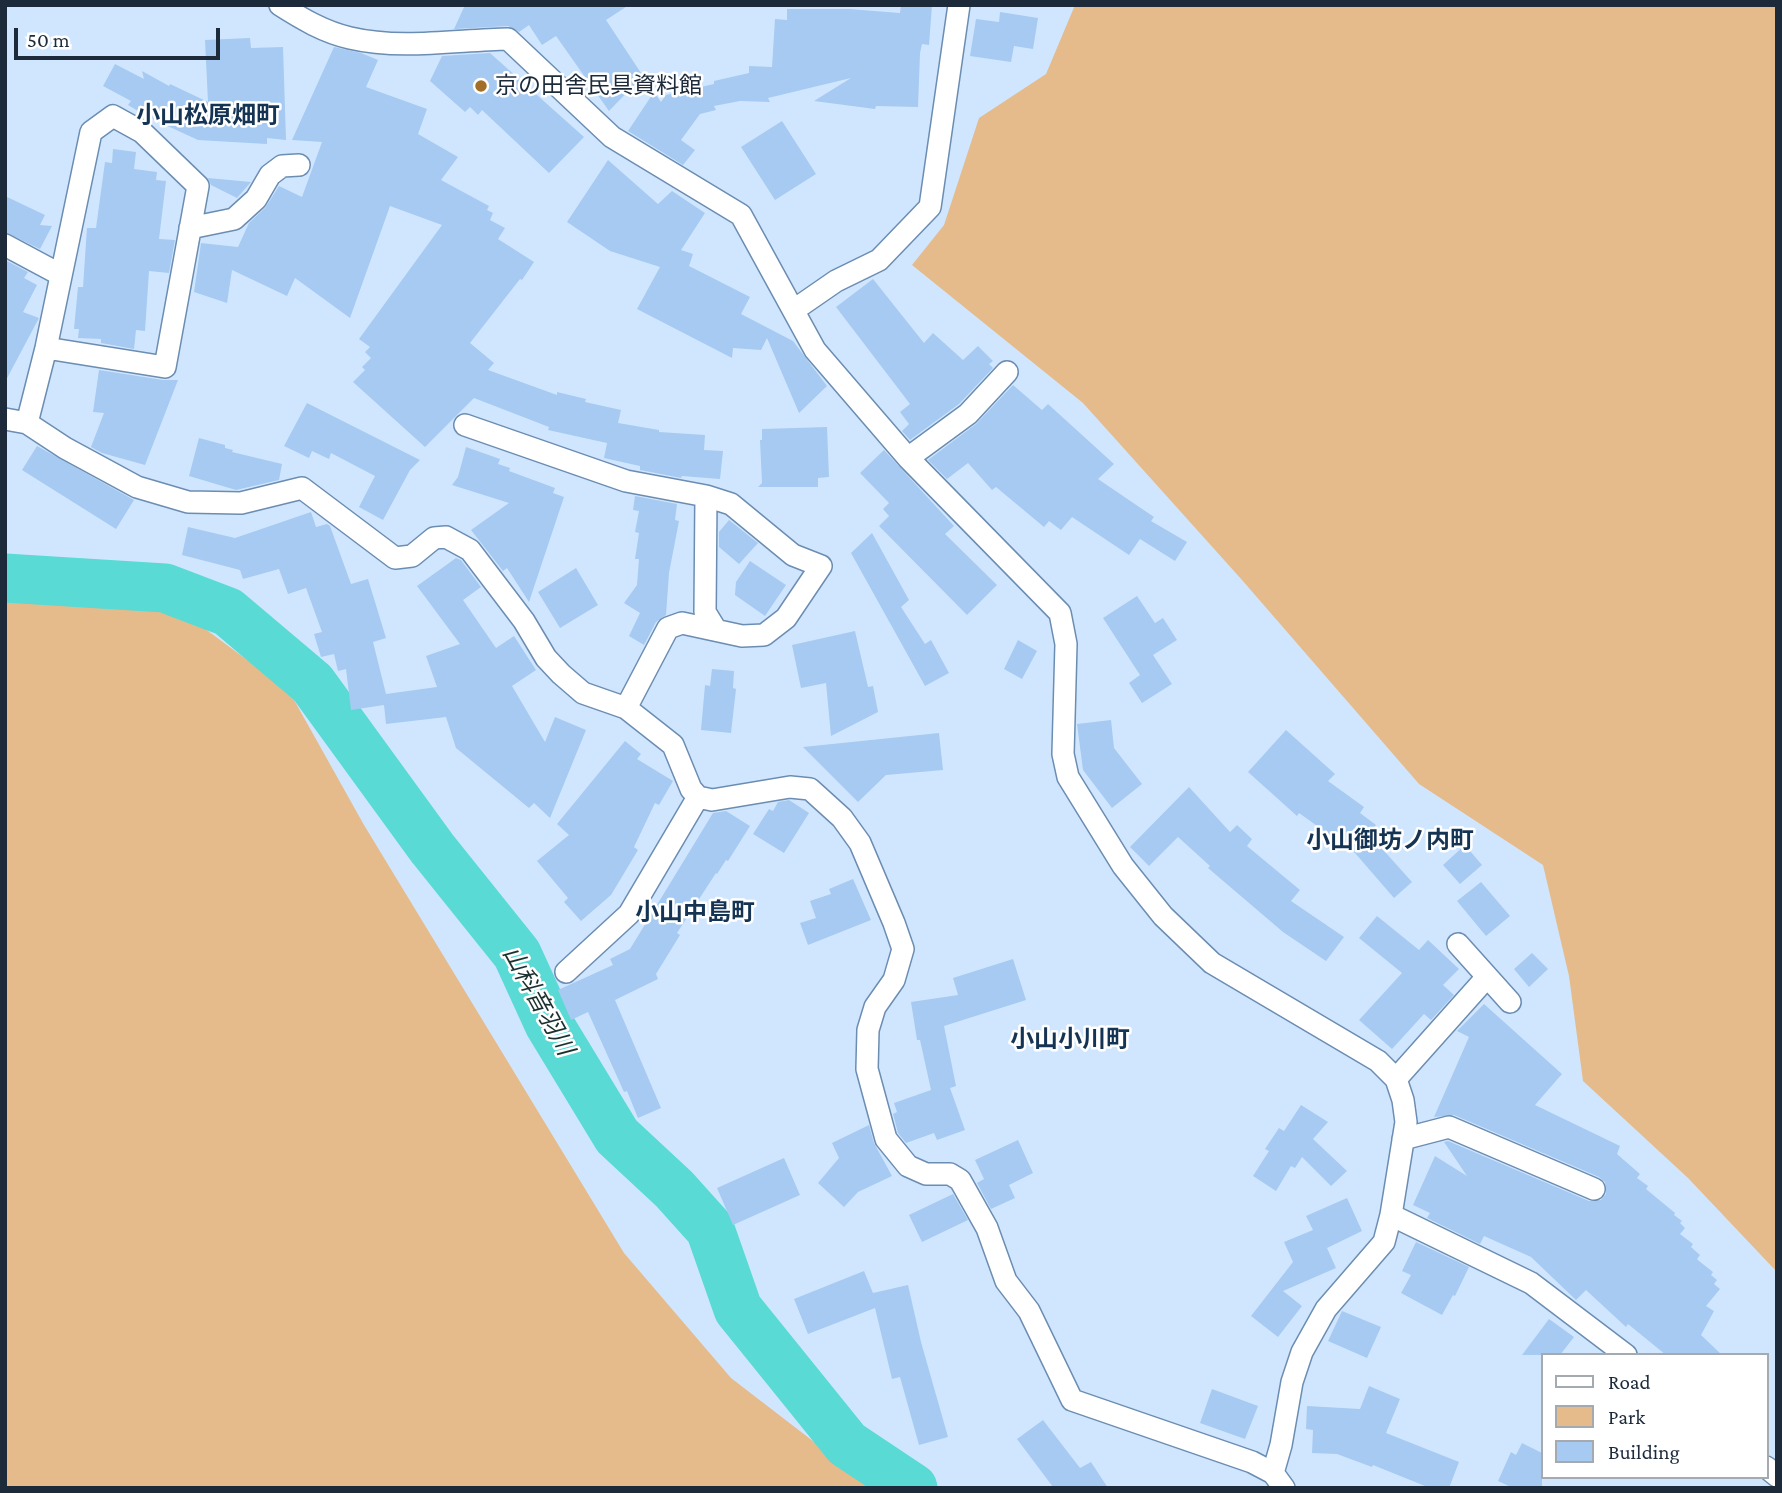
<!DOCTYPE html>
<html>
<head>
<meta charset="utf-8">
<style>
	body { margin:0 }
	#map { position:relative; width:1782px; height:1493px; overflow:hidden; background:#d0e6fe; font-family:"Crimson Pro",serif }
	canvas { display:block }
	.frame { position:absolute; inset:0; border:7px solid #1c2a39; pointer-events:none }
	.legend { position:absolute; left:1541px; top:1353px; width:228px; height:126px; box-sizing:border-box; background:#fff; border:2px solid #a4aab0; margin:0; padding:9px 12px; list-style:none; font-size:21px; color:#1c2a39 }
	.legend li { display:flex; align-items:center; gap:14px; height:35px }
	.legend b { width:35px; border:2px solid #a4aab0 }
	.scale { position:absolute; left:14px; top:28px; width:206px; height:32px; box-sizing:border-box; border:4px solid #1c2a39; border-top:0; padding-left:9px; font-size:21px; line-height:24px; white-space:nowrap; color:#1c2a39; -webkit-text-stroke:5px #fff; paint-order:stroke }
</style>
</head>
<body>
<div id="map">
<canvas width="1782" height="1493"></canvas>
<div class="frame"></div>
<ul class="legend">
<li><b style="height:9px;background:#fff"></b>Road</li>
<li><b style="height:19px;background:#e5bb8b"></b>Park</li>
<li><b style="height:19px;background:#a6caf1"></b>Building</li>
</ul>
<div class="scale">50 m</div>
</div>
<script>
const ctx = document.querySelector('canvas').getContext('2d');
ctx.lineJoin = 'round';
function fill(path, color) {
  ctx.fillStyle = color;
  ctx.fill(path, 'evenodd');
}
function stroke(path, color, width, dash) {
  ctx.strokeStyle = color;
  ctx.lineWidth = width;
  ctx.lineCap = dash ? 'butt' : 'round';
  ctx.setLineDash(dash || []);
  ctx.stroke(path);
}
function drawText(font, color, halo, rows, align = 'center') {
  ctx.font = font + ' "Crimson Pro","Noto Sans JP",serif';
  ctx.lineWidth = 5;
  ctx.setLineDash([]);
  ctx.textBaseline = 'middle';
  ctx.strokeStyle = halo;
  ctx.fillStyle = color;
  for (const [text, x, y, turn = 0] of rows) {
    ctx.save();
    ctx.translate(x, y);
    ctx.rotate((+turn || 0) * Math.PI / 180);
    ctx.textAlign = isNaN(turn) ? turn : align;
    if (halo) ctx.strokeText(text, 0, 0);
    ctx.fillText(text, 0, 0);
    ctx.restore();
  }
}
fill(new Path2D(`
	M 1075,5 L 1777,5 L 1777,1272 L 1688,1178 L 1583,1081 L 1569,976 L 1543,865 L 1419,784 L 1242,580 L 1083,403 L 912,265 L 944,225 L 979,118 L 1046,74 Z
	M 5,598 L 40,602 L 177,608 L 289,691 L 364,825 L 624,1253 L 731,1378 L 874,1488 L 5,1488 Z`), '#e5bb8b');
stroke(new Path2D(`
	M 5,578 L 165,588 L 228,612 L 312,683 L 432,848 L 517,954 L 549,1024 L 617,1136 L 674,1189 L 710,1229 L 738,1309 L 847,1444 L 913,1488`), '#59dad4', 49);
fill(new Path2D(`
	M 465,5 L 629,5 L 606,20 L 643,76 L 609,111 L 556,36 L 542,45 L 529,25 L 519,32 L 508,26 L 454,29 Z
	M 901,5 L 932,5 L 929,45 L 922,44 L 920,53 L 918,107 L 876,106 L 875,109 L 814,101 L 851,78 L 768,98 L 770,102 L 740,101 L 714,106 L 716,110 L 700,114 L 681,140 L 695,150 L 683,165 L 628,131 L 654,92 L 661,102 L 666,95 L 714,84 L 714,81 L 749,73 L 749,66 L 772,67 L 775,19 L 787,20 L 787,9 L 849,9 L 900,13 Z
	M 1000,12 L 1038,18 L 1033,49 L 1014,46 L 1011,62 L 970,56 L 976,19 L 999,22 Z
	M 250,38 L 251,48 L 283,47 L 286,140 L 267,138 L 267,144 L 198,140 L 148,117 L 128,105 L 131,101 L 103,86 L 115,64 L 144,79 L 142,71 L 169,86 L 170,84 L 208,102 L 205,40 Z
	M 334,47 L 361,53 L 378,60 L 366,87 L 427,109 L 418,134 L 458,157 L 441,180 L 489,206 L 487,210 L 493,213 L 490,220 L 505,228 L 498,239 L 534,262 L 522,280 L 520,279 L 470,343 L 494,363 L 488,370 L 557,395 L 557,392 L 586,399 L 585,402 L 621,410 L 618,423 L 659,430 L 659,432 L 705,435 L 704,450 L 723,451 L 720,479 L 682,476 L 681,478 L 640,470 L 640,466 L 604,458 L 607,443 L 548,430 L 549,427 L 474,398 L 425,447 L 353,382 L 365,370 L 362,367 L 371,358 L 365,352 L 370,347 L 359,339 L 442,225 L 390,206 L 350,318 L 295,278 L 287,296 L 232,270 L 227,303 L 194,292 L 201,243 L 238,247 L 249,223 L 265,208 L 279,186 L 302,197 L 322,142 L 292,140 Z
	M 490,53 L 584,137 L 549,173 L 482,110 L 478,115 L 470,107 L 465,112 L 430,81 L 442,56 Z
	M 782,121 L 816,174 L 775,200 L 741,147 Z
	M 113,149 L 136,152 L 134,169 L 157,172 L 156,180 L 166,181 L 159,239 L 175,240 L 169,273 L 149,271 L 145,331 L 136,330 L 134,349 L 101,343 L 101,339 L 78,338 L 79,329 L 74,329 L 78,287 L 83,287 L 87,228 L 96,228 L 105,162 L 112,163 Z
	M 608,160 L 658,204 L 672,191 L 705,213 L 681,250 L 693,254 L 689,266 L 750,297 L 741,314 L 793,341 L 827,386 L 799,413 L 767,338 L 761,350 L 733,348 L 732,358 L 637,309 L 660,267 L 610,251 L 567,222 Z
	M 208,178 L 251,182 L 237,198 L 211,185 Z
	M 5,196 L 45,215 L 40,225 L 52,226 L 40,249 L 5,232 Z
	M 5,260 L 28,272 L 24,278 L 37,285 L 23,312 L 39,318 L 5,382 Z
	M 873,279 L 924,343 L 933,333 L 963,360 L 978,346 L 993,361 L 989,364 L 993,368 L 959,404 L 910,440 L 902,431 L 909,424 L 900,412 L 910,404 L 836,307 Z
	M 99,370 L 163,380 L 178,380 L 145,465 L 102,453 L 91,447 L 104,413 L 93,412 Z
	M 1013,385 L 1042,410 L 1048,404 L 1114,464 L 1098,479 L 1154,517 L 1151,521 L 1187,542 L 1175,561 L 1140,539 L 1129,555 L 1072,517 L 1061,530 L 1049,521 L 1044,527 L 996,487 L 992,490 L 968,463 L 947,479 L 928,460 L 976,424 Z
	M 307,403 L 420,460 L 410,470 L 383,520 L 359,507 L 375,476 L 331,453 L 329,459 L 312,451 L 309,458 L 284,446 Z
	M 827,427 L 829,477 L 818,478 L 818,487 L 758,487 L 762,483 L 760,440 L 762,440 L 762,429 Z
	M 199,438 L 225,445 L 225,448 L 233,450 L 232,452 L 282,464 L 279,480 L 236,490 L 189,476 Z
	M 37,446 L 134,500 L 116,529 L 22,470 Z
	M 466,447 L 500,459 L 498,464 L 510,468 L 509,471 L 555,488 L 553,493 L 564,497 L 529,602 L 507,568 L 503,571 L 471,530 L 509,503 L 452,485 L 458,477 Z
	M 884,450 L 954,526 L 945,534 L 997,585 L 967,615 L 879,526 L 889,516 L 883,509 L 889,503 L 860,473 Z
	M 635,496 L 677,504 L 675,520 L 679,521 L 669,573 L 666,615 L 656,622 L 644,645 L 629,636 L 640,613 L 624,603 L 637,585 L 639,559 L 635,559 L 639,533 L 635,532 L 639,511 L 633,510 Z
	M 311,512 L 316,527 L 327,524 L 330,526 L 351,584 L 368,579 L 386,638 L 373,642 L 386,694 L 437,687 L 426,656 L 460,644 L 417,586 L 456,558 L 461,560 L 481,587 L 463,600 L 496,648 L 514,636 L 536,670 L 512,686 L 545,742 L 555,717 L 586,730 L 550,818 L 534,803 L 529,808 L 456,748 L 446,717 L 386,724 L 384,705 L 351,710 L 346,669 L 338,671 L 334,654 L 321,657 L 314,634 L 322,632 L 306,588 L 288,594 L 279,569 L 243,579 L 240,570 L 182,555 L 188,527 L 235,538 Z
	M 729,520 L 758,543 L 739,564 L 719,547 L 719,532 Z
	M 872,533 L 909,600 L 901,607 L 925,644 L 931,640 L 949,673 L 925,686 L 851,553 Z
	M 750,561 L 786,585 L 765,616 L 735,595 L 736,582 Z
	M 576,568 L 598,605 L 560,628 L 538,592 Z
	M 1137,596 L 1155,623 L 1163,618 L 1177,640 L 1153,655 L 1172,684 L 1142,703 L 1129,683 L 1140,675 L 1103,618 Z
	M 855,631 L 868,687 L 873,686 L 878,712 L 831,736 L 826,683 L 801,688 L 792,645 Z
	M 1018,640 L 1037,651 L 1022,679 L 1004,669 Z
	M 712,669 L 734,671 L 733,688 L 736,689 L 731,733 L 701,730 L 705,685 L 710,686 Z
	M 1111,720 L 1114,748 L 1142,784 L 1112,808 L 1083,770 L 1077,724 Z
	M 1286,730 L 1335,774 L 1328,781 L 1364,807 L 1360,813 L 1376,825 L 1369,834 L 1412,882 L 1394,898 L 1355,853 L 1299,813 L 1297,816 L 1248,772 Z
	M 939,733 L 943,770 L 886,775 L 858,802 L 803,747 Z
	M 625,741 L 641,754 L 637,759 L 673,781 L 659,805 L 655,803 L 634,847 L 638,850 L 611,895 L 581,921 L 564,902 L 568,898 L 537,861 L 569,835 L 557,824 Z
	M 1189,787 L 1230,832 L 1237,825 L 1252,839 L 1247,846 L 1300,890 L 1291,901 L 1344,937 L 1326,961 L 1283,932 L 1208,868 L 1210,866 L 1178,837 L 1149,866 L 1130,847 Z
	M 789,800 L 809,813 L 784,853 L 753,834 L 769,809 L 773,811 L 778,802 Z
	M 726,811 L 750,826 L 728,861 L 726,860 L 717,874 L 716,873 L 677,933 L 680,935 L 656,974 L 658,979 L 615,1000 L 661,1108 L 638,1118 L 627,1091 L 624,1092 L 588,1012 L 571,1020 L 558,990 L 613,965 L 610,959 L 630,949 L 713,813 Z
	M 1465,845 L 1482,865 L 1460,884 L 1443,865 Z
	M 853,879 L 871,920 L 808,945 L 800,923 L 816,918 L 810,901 L 831,894 L 829,889 Z
	M 1481,882 L 1510,916 L 1486,936 L 1457,901 Z
	M 1377,916 L 1419,950 L 1428,940 L 1459,969 L 1443,985 L 1454,995 L 1431,1020 L 1424,1014 L 1392,1049 L 1359,1020 L 1402,973 L 1359,938 Z
	M 1532,953 L 1548,969 L 1529,987 L 1514,969 Z
	M 1013,959 L 1026,1000 L 944,1026 L 956,1086 L 950,1088 L 965,1130 L 937,1140 L 934,1133 L 906,1143 L 898,1133 L 893,1114 L 897,1112 L 894,1103 L 931,1090 L 920,1040 L 917,1040 L 911,1002 L 958,995 L 953,978 Z
	M 1484,1004 L 1562,1074 L 1535,1105 L 1620,1146 L 1617,1154 L 1640,1174 L 1637,1178 L 1648,1186 L 1646,1189 L 1675,1213 L 1674,1215 L 1682,1221 L 1680,1223 L 1685,1228 L 1680,1234 L 1693,1244 L 1691,1247 L 1700,1255 L 1697,1259 L 1699,1261 L 1713,1272 L 1711,1275 L 1717,1280 L 1714,1284 L 1720,1289 L 1706,1306 L 1714,1311 L 1701,1335 L 1722,1355 L 1666,1355 L 1628,1324 L 1626,1327 L 1586,1290 L 1576,1300 L 1531,1257 L 1484,1236 L 1480,1244 L 1427,1218 L 1430,1213 L 1413,1205 L 1435,1156 L 1467,1176 L 1444,1142 L 1448,1141 L 1589,1201 L 1601,1200 L 1606,1194 L 1605,1182 L 1599,1177 L 1454,1115 L 1434,1117 L 1469,1037 L 1457,1031 Z
	M 1301,1105 L 1328,1122 L 1313,1139 L 1347,1171 L 1331,1186 L 1302,1157 L 1295,1168 L 1291,1166 L 1276,1191 L 1253,1176 L 1269,1151 L 1265,1149 L 1279,1128 L 1284,1131 Z
	M 869,1125 L 874,1143 L 892,1176 L 858,1192 L 844,1207 L 818,1183 L 839,1158 L 832,1143 Z
	M 1018,1140 L 1033,1173 L 1009,1185 L 1015,1198 L 991,1209 L 977,1183 L 984,1179 L 975,1160 Z
	M 784,1158 L 800,1195 L 733,1225 L 717,1188 Z
	M 953,1194 L 968,1220 L 922,1242 L 909,1215 Z
	M 1347,1198 L 1362,1231 L 1327,1248 L 1336,1268 L 1283,1291 L 1302,1306 L 1278,1337 L 1251,1316 L 1293,1262 L 1284,1242 L 1313,1230 L 1306,1216 Z
	M 1416,1242 L 1469,1267 L 1455,1296 L 1453,1295 L 1442,1315 L 1401,1293 L 1411,1275 L 1402,1271 Z
	M 864,1271 L 873,1293 L 908,1285 L 921,1342 L 948,1437 L 919,1445 L 900,1377 L 892,1379 L 875,1308 L 808,1334 L 794,1299 Z
	M 1342,1311 L 1381,1327 L 1367,1358 L 1328,1341 Z
	M 1549,1319 L 1574,1337 L 1560,1355 L 1522,1355 Z
	M 1369,1386 L 1400,1399 L 1386,1433 L 1459,1462 L 1449,1488 L 1430,1488 L 1373,1465 L 1372,1467 L 1337,1454 L 1312,1453 L 1313,1430 L 1306,1429 L 1307,1406 L 1360,1409 Z
	M 1212,1389 L 1258,1406 L 1245,1439 L 1200,1423 Z
	M 1043,1420 L 1080,1468 L 1091,1462 L 1108,1488 L 1051,1488 L 1053,1487 L 1017,1439 Z
	M 1522,1443 L 1542,1453 L 1542,1488 L 1513,1488 L 1498,1481 L 1511,1452 L 1516,1455 Z`), '#a6caf1');
const minor = new Path2D(`
	M 280,5 C 302,19 324,32 350,38 C 401,50 457,40 508,39 L 612,137 L 741,215 L 815,350 L 908,458 L 1060,613 L 1066,644 L 1063,754 L 1068,777 L 1123,866 L 1163,916 L 1212,963 L 1378,1061 L 1396,1079 L 1403,1100 L 1406,1122 L 1391,1215 L 1384,1242 L 1326,1309 L 1302,1352 L 1292,1382 L 1281,1445 L 1273,1473
	M 190,228 L 234,219 L 256,199 L 270,175 L 282,166 L 299,165
	M 5,245 L 61,275
	M 794,310 L 836,281 L 879,260 L 930,207 L 959,5
	M 5,419 L 27,423 L 65,448 L 137,487 L 188,502 L 241,503 L 302,488 L 395,558 L 412,556 L 434,538 L 446,537 L 470,550 L 524,621 L 546,658 L 561,674 L 583,693 L 626,708 L 673,745 L 691,789 L 698,797 L 712,800 L 790,787 L 810,789 L 842,818 L 860,843 L 894,923 L 903,949 L 894,980 L 875,1007 L 868,1030 L 867,1069 L 886,1139 L 908,1166 L 926,1174 L 950,1174 L 960,1180 L 987,1228 L 1006,1281 L 1029,1311 L 1072,1400 L 1252,1462 L 1273,1473 L 1284,1488
	M 27,423 L 46,348 L 91,132 L 113,116 L 142,132 L 198,186 L 165,367 L 46,348
	M 465,425 L 626,481 L 706,496 L 731,504 L 793,555 L 821,566 L 786,618 L 764,635 L 742,636 L 682,623 L 668,628 L 626,708
	M 908,458 L 968,414 L 1007,372
	M 706,496 L 705,612 L 716,630
	M 1458,944 L 1510,1002
	M 566,972 L 629,914 L 698,797
	M 1396,1079 L 1487,977
	M 1403,1139 L 1449,1127 L 1594,1189
	M 1391,1215 L 1531,1283 L 1626,1355
	M 1766,1467 L 1777,1476`);
stroke(minor, '#6b8db2', 24);
stroke(minor, '#fff', 21);
for (const [x, y, r, color] of [
	[481,86,7,"#a36f28"]
]) {
  const dot = new Path2D();
  dot.arc(x, y, r, 0, 2 * Math.PI);
  ctx.fillStyle = color;
  ctx.fill(dot);
  stroke(dot, '#fff', 2.5);
}
drawText('23px', '#1c2a39', '#fff', [
	["京の田舎民具資料館",495,86]
], 'left');
drawText('bold 24px', '#153453', '#fff', [
	["小山松原畑町",208,116],
	["小山御坊ノ内町",1390,841],
	["小山中島町",695,913],
	["小山小川町",1070,1040]
]);
drawText('italic 24px', '#1b3130', '#fff', [
	["山科音羽川",538,1001,61]
]);
</script>
</body>
</html>
